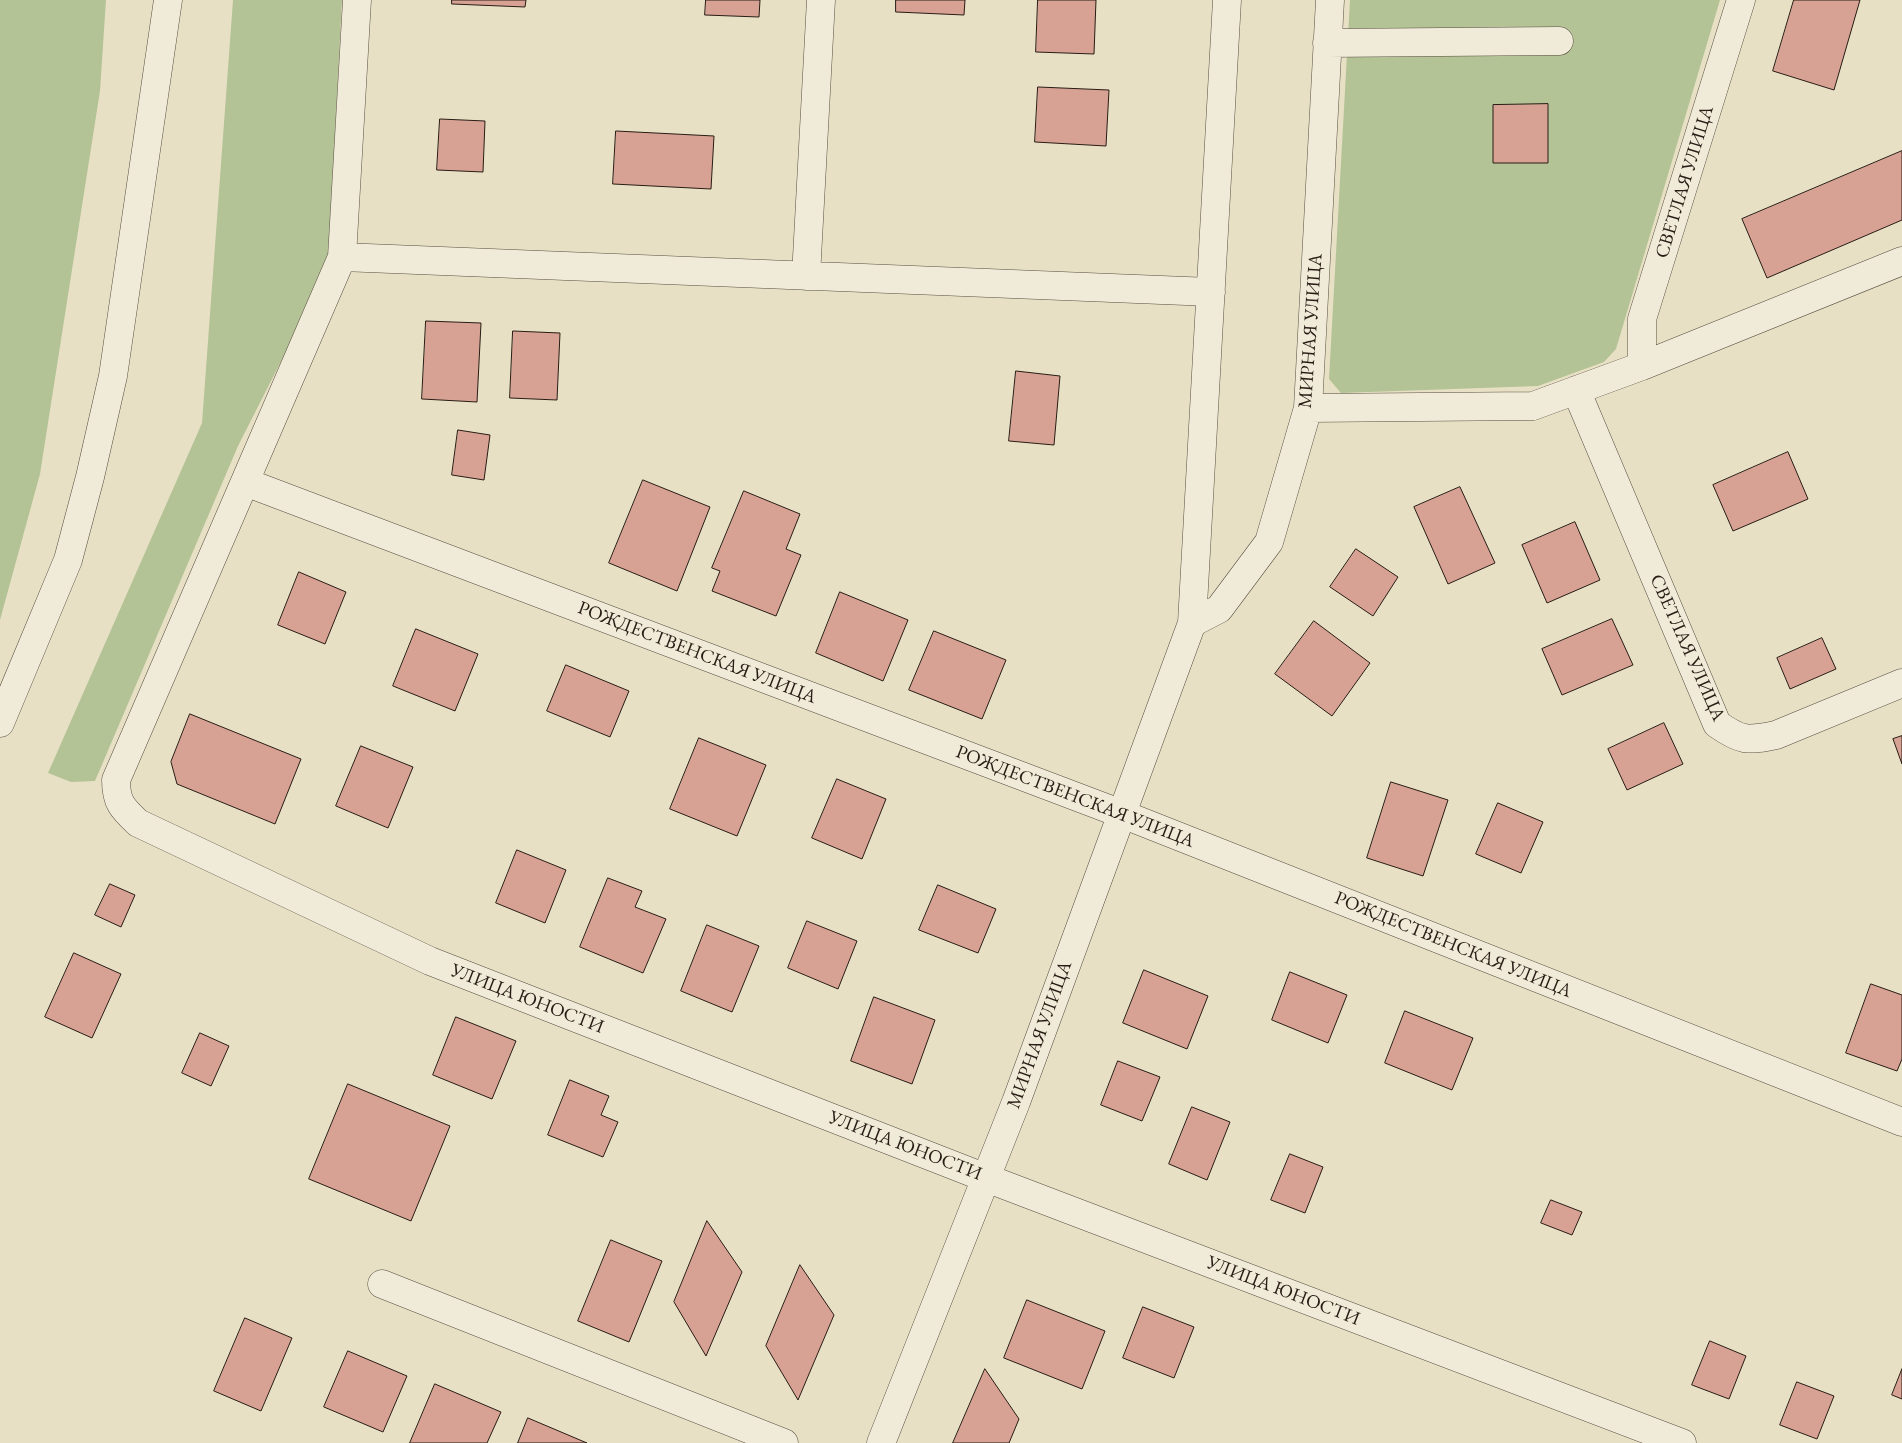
<!DOCTYPE html>
<html>
<head>
<meta charset="utf-8">
<style>
	body { margin:0 }
	canvas { display:block; background:#e8e0c4 }
</style>
</head>
<body>
<canvas width="1902" height="1443"></canvas>
<script>
const ctx = document.querySelector('canvas').getContext('2d');
ctx.lineJoin = 'round';
function fill(path, color) {
  ctx.fillStyle = color;
  ctx.fill(path, 'evenodd');
}
function stroke(path, color, width, dash) {
  ctx.strokeStyle = color;
  ctx.lineWidth = width;
  ctx.lineCap = dash ? 'butt' : 'round';
  ctx.setLineDash(dash || []);
  ctx.stroke(path);
}
function drawText(font, color, halo, rows, align = 'center') {
  ctx.font = font + ' "EB Garamond",serif';
  ctx.lineWidth = 4;
  ctx.setLineDash([]);
  ctx.textBaseline = 'middle';
  ctx.strokeStyle = halo;
  ctx.fillStyle = color;
  for (const [text, x, y, turn = 0] of rows) {
    ctx.save();
    ctx.translate(x, y);
    ctx.rotate((+turn || 0) * Math.PI / 180);
    ctx.textAlign = isNaN(turn) ? turn : align;
    if (halo) ctx.strokeText(text, 0, 0);
    ctx.fillText(text, 0, 0);
    ctx.restore();
  }
}
fill(new Path2D(`
	M 0,0 L 106,0 L 100,91 L 40,474 L 0,620 Z
	M 233,0 L 342,0 L 328,269 L 238,446 L 95,781 L 71,782 L 48,773 L 202,423 Z
	M 1350,0 L 1720,0 L 1616,349 L 1604,362 L 1538,386 L 1341,393 L 1329,379 Z`), '#b4c396');
const building = new Path2D(`
	M 452,0 L 526,0 L 525,7 L 452,4 Z
	M 706,0 L 760,0 L 759,17 L 705,15 Z
	M 896,0 L 965,0 L 964,15 L 896,12 Z
	M 1038,0 L 1096,0 L 1094,54 L 1036,52 Z
	M 1794,0 L 1860,0 L 1834,90 L 1773,71 Z
	M 1038,87 L 1109,90 L 1106,146 L 1035,142 Z
	M 1548,104 L 1548,163 L 1493,163 L 1493,105 Z
	M 440,119 L 485,121 L 483,172 L 437,170 Z
	M 616,131 L 714,136 L 711,189 L 613,184 Z
	M 1902,151 L 1902,220 L 1767,278 L 1742,219 Z
	M 426,321 L 481,323 L 477,402 L 422,399 Z
	M 513,331 L 560,333 L 557,400 L 510,398 Z
	M 1016,371 L 1060,376 L 1054,445 L 1009,441 Z
	M 458,430 L 490,435 L 484,480 L 452,475 Z
	M 1788,452 L 1808,499 L 1733,531 L 1713,485 Z
	M 643,480 L 710,507 L 677,591 L 609,563 Z
	M 1460,487 L 1495,563 L 1448,584 L 1414,507 Z
	M 744,491 L 800,514 L 786,549 L 801,555 L 776,616 L 712,591 L 720,571 L 712,568 Z
	M 1575,522 L 1600,580 L 1547,603 L 1522,545 Z
	M 1356,549 L 1398,577 L 1373,616 L 1330,587 Z
	M 299,572 L 346,592 L 325,644 L 278,625 Z
	M 840,592 L 908,620 L 883,681 L 816,653 Z
	M 1612,619 L 1633,665 L 1562,695 L 1542,649 Z
	M 1314,621 L 1370,663 L 1332,716 L 1275,674 Z
	M 416,629 L 478,654 L 455,711 L 393,686 Z
	M 934,631 L 1006,660 L 982,719 L 909,690 Z
	M 1822,638 L 1836,669 L 1790,689 L 1777,658 Z
	M 566,665 L 629,691 L 610,737 L 547,711 Z
	M 190,714 L 301,759 L 275,824 L 177,784 L 171,762 Z
	M 1664,723 L 1683,764 L 1627,790 L 1608,749 Z
	M 1902,736 L 1902,764 L 1893,739 Z
	M 699,738 L 766,765 L 737,836 L 670,809 Z
	M 361,746 L 413,767 L 388,828 L 336,806 Z
	M 837,779 L 886,799 L 862,859 L 812,838 Z
	M 1391,782 L 1448,800 L 1423,876 L 1367,858 Z
	M 1498,803 L 1543,822 L 1521,873 L 1476,854 Z
	M 517,850 L 566,870 L 545,923 L 496,903 Z
	M 608,878 L 642,891 L 635,907 L 666,919 L 643,973 L 580,947 Z
	M 110,884 L 135,895 L 121,927 L 95,915 Z
	M 938,885 L 996,909 L 978,953 L 919,930 Z
	M 807,921 L 857,941 L 838,989 L 788,968 Z
	M 707,925 L 759,946 L 732,1012 L 681,991 Z
	M 74,953 L 121,974 L 92,1038 L 45,1017 Z
	M 1144,970 L 1208,996 L 1187,1049 L 1123,1023 Z
	M 1290,972 L 1347,995 L 1328,1043 L 1272,1020 Z
	M 1871,984 L 1902,995 L 1902,1059 L 1897,1071 L 1846,1053 Z
	M 874,997 L 935,1020 L 912,1084 L 851,1061 Z
	M 1405,1011 L 1473,1038 L 1452,1090 L 1385,1063 Z
	M 456,1017 L 516,1041 L 492,1099 L 433,1075 Z
	M 200,1033 L 229,1046 L 211,1086 L 182,1073 Z
	M 1118,1061 L 1160,1077 L 1142,1121 L 1101,1105 Z
	M 570,1080 L 609,1096 L 601,1115 L 618,1122 L 603,1157 L 548,1135 Z
	M 348,1084 L 450,1126 L 411,1221 L 309,1179 Z
	M 1192,1107 L 1230,1122 L 1207,1180 L 1169,1164 Z
	M 1290,1154 L 1323,1167 L 1305,1213 L 1271,1200 Z
	M 1551,1200 L 1582,1212 L 1572,1235 L 1541,1223 Z
	M 707,1221 L 742,1272 L 706,1356 L 674,1302 Z
	M 611,1240 L 662,1261 L 629,1342 L 578,1321 Z
	M 800,1265 L 834,1315 L 798,1400 L 766,1346 Z
	M 1027,1300 L 1105,1331 L 1082,1389 L 1004,1358 Z
	M 1143,1307 L 1194,1327 L 1174,1378 L 1123,1358 Z
	M 245,1318 L 292,1338 L 261,1411 L 214,1391 Z
	M 1710,1341 L 1746,1356 L 1729,1399 L 1692,1385 Z
	M 348,1351 L 407,1376 L 383,1432 L 324,1407 Z
	M 985,1369 L 1019,1419 L 1009,1443 L 953,1443 Z
	M 1902,1369 L 1902,1399 L 1892,1395 Z
	M 1797,1382 L 1834,1396 L 1817,1439 L 1780,1425 Z
	M 435,1384 L 501,1412 L 487,1443 L 410,1443 Z
	M 528,1418 L 587,1443 L 518,1443 Z`);
fill(building, '#d7a294');
stroke(building, '#281c14', 1);
const minor = new Path2D(`
	M 357,0 L 342,257 L 1211,292
	M 1327,43 L 1559,41
	M 342,257 L 116,780 C 116,802 122,808 138,823 L 430,961 L 986,1178 L 1682,1443
	M 806,276 L 821,0
	M 1642,366 L 1642,319 L 1741,0
	M 1576,390 L 1717,724 C 1741,741 1747,741 1776,735 L 1902,683
	M 1308,408 L 1533,406 L 1642,366 L 1902,261
	M 245,482 L 1122,814 L 1902,1122
	M 1192,623 L 1219,609 L 1269,542 L 1308,408 L 1330,0
	M 0,723 L 68,560 L 90,477 L 113,376 L 168,0
	M 382,1284 L 784,1443
	M 881,1443 L 1016,1102 L 1192,623 L 1227,0`);
stroke(minor, '#584d40', 29);
stroke(minor, '#f0ebd9', 28);
drawText('19px', '#281c14', '#f0ebd9', [
	["СВЕТЛАЯ УЛИЦА",1685,182,-73],
	["МИРНАЯ УЛИЦА",1311,331,-86],
	["СВЕТЛАЯ УЛИЦА",1687,648,66],
	["РОЖДЕСТВЕНСКАЯ УЛИЦА",697,653,21],
	["РОЖДЕСТВЕНСКАЯ УЛИЦА",1075,797,21],
	["РОЖДЕСТВЕНСКАЯ УЛИЦА",1453,945,22],
	["УЛИЦА ЮНОСТИ",527,999,21],
	["МИРНАЯ УЛИЦА",1040,1035,-70],
	["УЛИЦА ЮНОСТИ",905,1146,21],
	["УЛИЦА ЮНОСТИ",1283,1291,21]
]);
</script>
</body>
</html>
